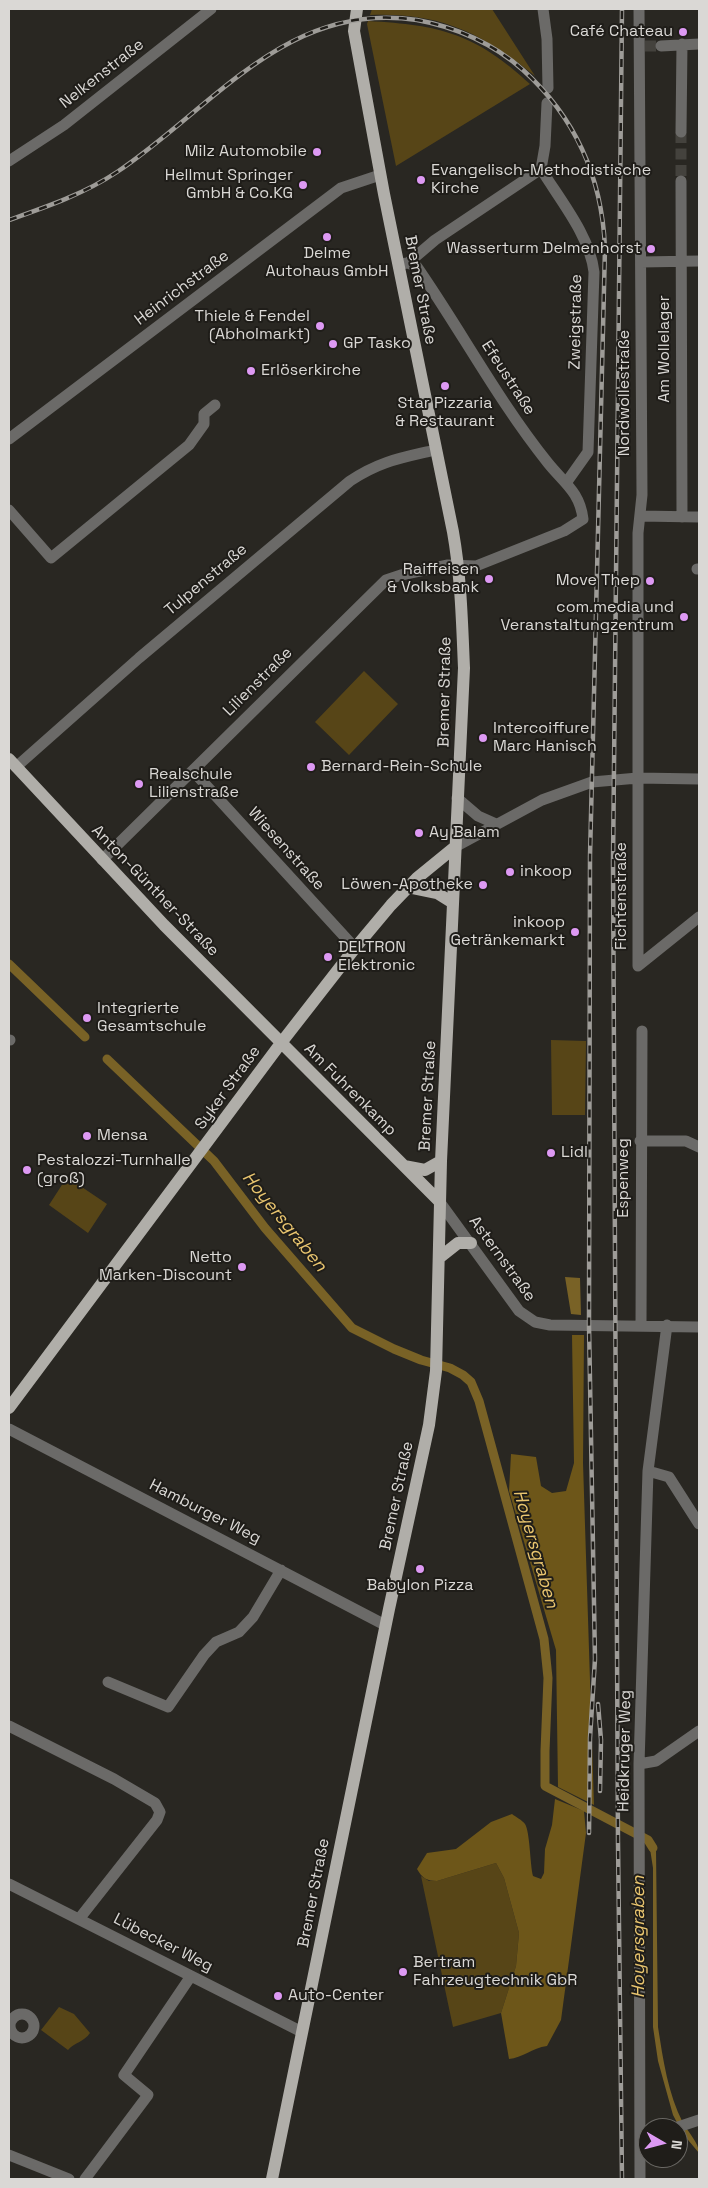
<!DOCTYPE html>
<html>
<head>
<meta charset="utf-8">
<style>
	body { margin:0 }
	#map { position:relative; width:708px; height:2188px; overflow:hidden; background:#292722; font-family:"Space Grotesk",sans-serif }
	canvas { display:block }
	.frame { position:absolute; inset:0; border:10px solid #dad8d5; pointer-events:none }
	.north { position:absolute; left:638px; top:2118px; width:50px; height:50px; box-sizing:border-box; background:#1f1d19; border:1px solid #6a6864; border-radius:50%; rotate:98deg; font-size:14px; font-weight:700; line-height:20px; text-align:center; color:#dad8d5 }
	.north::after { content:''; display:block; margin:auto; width:18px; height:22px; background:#dd99f3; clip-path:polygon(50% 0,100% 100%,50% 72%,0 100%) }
</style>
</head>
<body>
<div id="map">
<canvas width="708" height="2188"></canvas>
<div class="frame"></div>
<div class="north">N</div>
</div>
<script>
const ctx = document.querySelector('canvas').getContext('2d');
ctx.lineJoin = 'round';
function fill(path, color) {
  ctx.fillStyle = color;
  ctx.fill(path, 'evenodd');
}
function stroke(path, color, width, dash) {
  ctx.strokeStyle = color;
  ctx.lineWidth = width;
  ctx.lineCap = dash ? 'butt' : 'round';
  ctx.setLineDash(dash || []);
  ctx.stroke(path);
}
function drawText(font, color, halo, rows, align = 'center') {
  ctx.font = font + ' "Space Grotesk",sans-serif';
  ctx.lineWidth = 4;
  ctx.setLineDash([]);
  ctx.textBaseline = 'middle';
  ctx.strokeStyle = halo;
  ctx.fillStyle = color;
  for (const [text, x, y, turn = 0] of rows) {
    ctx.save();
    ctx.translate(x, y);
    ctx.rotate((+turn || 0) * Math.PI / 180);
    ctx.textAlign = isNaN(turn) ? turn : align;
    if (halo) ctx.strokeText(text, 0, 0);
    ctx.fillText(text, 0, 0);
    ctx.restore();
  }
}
fill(new Path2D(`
	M 372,9 L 492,9 L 535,76 C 482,33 440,12 370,15 Z
	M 368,21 C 441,25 476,34 530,84 L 396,166 L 367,24 Z
	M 364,671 L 398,704 L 349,755 L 315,722 Z
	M 551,1040 L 586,1041 L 585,1115 L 552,1115 Z
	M 67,1177 L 107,1204 L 88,1233 L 49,1205 Z
	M 496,1863 L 504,1878 L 519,1933 L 516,1966 L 501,2013 L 453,2027 L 421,1876 L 429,1881 L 437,1881 Z
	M 59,2007 L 74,2014 L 90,2033 C 84,2042 75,2042 68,2050 L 41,2030 Z`), '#574517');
fill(new Path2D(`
	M 572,1335 L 584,1335 L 583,1463 L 594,1805 L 558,1787 L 556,1650 L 509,1491 L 511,1454 L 536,1457 L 541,1486 L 552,1493 L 566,1491 L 574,1463 Z
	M 555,1799 L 584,1811 L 586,1833 L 561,2020 L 547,2046 C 532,2048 522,2058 509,2059 L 501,2013 L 516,1966 L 519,1933 L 504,1878 L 496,1863 L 437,1881 C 427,1881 422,1878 417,1869 L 427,1853 L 456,1849 L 491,1822 L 512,1814 C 516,1817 522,1820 525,1824 C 530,1832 530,1864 533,1876 L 541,1879 L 544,1873 L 545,1849 L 552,1825 Z`), '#6d5619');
fill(new Path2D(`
	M 565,1277 L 580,1278 L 581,1315 L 571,1314 Z
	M 648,1836 L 656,1849 L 658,2027 C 663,2059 668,2094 683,2123 C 688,2132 699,2143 699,2153 L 683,2134 L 673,2115 L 658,2061 L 653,2027 L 653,1868 Z`), '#796226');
stroke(new Path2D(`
	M 9,964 L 85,1037
	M 107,1059 L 214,1161 L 265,1228 L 352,1328 L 394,1349 L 421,1360 L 450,1368 L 463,1375 L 471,1382 L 479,1401 L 544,1639 L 548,1678 L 545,1751 L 545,1786 L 648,1840 L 653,1848`), '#796226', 9);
stroke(new Path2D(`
	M 645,46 L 661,46
	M 681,132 L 681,181`), '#44423d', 11, [11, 5.5]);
stroke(new Path2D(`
	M 543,9 L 547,39 L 548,88
	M 639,9 L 642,495 L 638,533 L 638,966 L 699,917
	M 661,46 L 699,44
	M 681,132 L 682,44
	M 9,161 L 64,125 L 211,9
	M 541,169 C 560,200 590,236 594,272 L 588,452 L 566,483
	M 681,181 L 682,517
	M 641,262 L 699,261
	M 408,263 L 435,240 L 541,169 L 545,146 L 547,103
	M 9,439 L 341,188 L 380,175
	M 9,510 L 51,558 L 189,445 L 204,424 L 204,414 L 215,405
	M 640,516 L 699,517
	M 697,569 L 699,569
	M 16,767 L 139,658 L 350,481 C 380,461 401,458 435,450
	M 193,771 L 355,948
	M 457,798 L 478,816 L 496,824
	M 455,847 L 542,800 L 592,782 L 638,778 L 699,779
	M 102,860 L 386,580 L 401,575 L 448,565 L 476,566 L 564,531 L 583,519 C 580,492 564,483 548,463 C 499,402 462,332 417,267 L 408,263 L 399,264
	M 9,1040 L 10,1040
	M 640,1141 L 686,1141 L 699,1147
	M 439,1201 L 519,1311 L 535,1322 L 550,1325 L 699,1327
	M 641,1325 L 642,1031
	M 9,1429 L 385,1625
	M 648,1471 L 669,1477 L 699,1524
	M 108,1682 L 168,1707 L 204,1655 L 216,1642 L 239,1632 L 253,1617 L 281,1570
	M 9,1726 L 114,1779 L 155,1803 L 160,1812 L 157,1820 L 79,1919
	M 639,1764 L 656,1761 L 699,1731
	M 9,1884 L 302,2032
	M10 2026a12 12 0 1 1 24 0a12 12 0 1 1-24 0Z
	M 675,2128 L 699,2120
	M 9,2155 L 69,2179
	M 85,2179 L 148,2095 L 124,2075 L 191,1976
	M 640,2179 L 639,1764 L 647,1503 L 648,1471 L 667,1325`), '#6b6a68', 11);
stroke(new Path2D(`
	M 9,759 L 164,925 L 439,1201
	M 408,887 L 437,893 L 453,903
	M 404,1166 L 425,1170 L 441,1161
	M 439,1258 L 458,1243 L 471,1243
	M 9,1408 L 281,1043 L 355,948 L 391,905 L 417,878 L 455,847
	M 272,2179 L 389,1609 L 429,1425 L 436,1371 L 441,1161 L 464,668 C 462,622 461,577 453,532 L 384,194 L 354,31 L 357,9`), '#b0aea9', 12);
const rail = new Path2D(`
	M 9,220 C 46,207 84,194 117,172 C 213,108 287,0 417,20 C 456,27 494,44 523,70 C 575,117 602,178 605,248 L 590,856 L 589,1325 L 595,1659 L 590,1738 L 589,1833
	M 598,1704 L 601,1740 L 600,1791
	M 622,2179 L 618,1842 L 613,861 L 622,9`);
stroke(rail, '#9e9c98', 4.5);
stroke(rail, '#1f1d19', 2.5, [8]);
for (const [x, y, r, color] of [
	[683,32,5,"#dd99f3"],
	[317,152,5,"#dd99f3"],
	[421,180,5,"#dd99f3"],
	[303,185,5,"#dd99f3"],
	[327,237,5,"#dd99f3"],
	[651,249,5,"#dd99f3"],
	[320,326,5,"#dd99f3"],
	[333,344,5,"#dd99f3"],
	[251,371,5,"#dd99f3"],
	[445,386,5,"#dd99f3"],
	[489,579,5,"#dd99f3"],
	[650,581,5,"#dd99f3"],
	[684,617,5,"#dd99f3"],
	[483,738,5,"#dd99f3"],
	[311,767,5,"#dd99f3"],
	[139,784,5,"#dd99f3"],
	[419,833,5,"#dd99f3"],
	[510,872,5,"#dd99f3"],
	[483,885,5,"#dd99f3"],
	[575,932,5,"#dd99f3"],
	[328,957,5,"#dd99f3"],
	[87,1018,5,"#dd99f3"],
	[87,1136,5,"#dd99f3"],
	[551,1153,5,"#dd99f3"],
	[27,1170,5,"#dd99f3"],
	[242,1267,5,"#dd99f3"],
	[420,1569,5,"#dd99f3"],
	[403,1972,5,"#dd99f3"],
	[278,1996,5,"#dd99f3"]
]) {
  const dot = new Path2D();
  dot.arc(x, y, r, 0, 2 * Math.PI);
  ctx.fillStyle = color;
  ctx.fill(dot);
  stroke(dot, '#1f1d19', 2);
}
drawText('16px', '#dad8d5', '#1f1d19', [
	["Café Chateau",673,32,"right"],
	["Milz Automobile",307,152,"right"],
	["Evangelisch-Methodistische",431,171],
	["Kirche",431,189],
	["Hellmut Springer",293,176,"right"],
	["GmbH & Co.KG",293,194,"right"],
	["Wasserturm Delmenhorst",641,249,"right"],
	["Delme",327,254,"center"],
	["Autohaus GmbH",327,272,"center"],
	["Thiele & Fendel",310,317,"right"],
	["(Abholmarkt)",310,335,"right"],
	["GP Tasko",343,344],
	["Erlöserkirche",261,371],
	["Star Pizzaria",445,404,"center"],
	["& Restaurant",445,422,"center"],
	["Raiffeisen",479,570,"right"],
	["& Volksbank",479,588,"right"],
	["Move Thep",640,581,"right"],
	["com.media und",674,608,"right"],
	["Veranstaltungzentrum",674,626,"right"],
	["Intercoiffure",493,729],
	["Marc Hanisch",493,747],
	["Bernard-Rein-Schule",321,767],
	["Realschule",149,775],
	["Lilienstraße",149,793],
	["Ay Balam",429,833],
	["inkoop",520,872],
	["Löwen-Apotheke",473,885,"right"],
	["inkoop",565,923,"right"],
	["Getränkemarkt",565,941,"right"],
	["DELTRON",338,948],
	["Elektronic",338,966],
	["Integrierte",97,1009],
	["Gesamtschule",97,1027],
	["Mensa",97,1136],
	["Lidl",561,1153],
	["Pestalozzi-Turnhalle",37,1161],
	["(groß)",37,1179],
	["Netto",232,1258,"right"],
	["Marken-Discount",232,1276,"right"],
	["Babylon Pizza",420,1586,"center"],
	["Bertram",413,1963],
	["Fahrzeugtechnik GbR",413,1981],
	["Auto-Center",288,1996]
], 'left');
drawText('16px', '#dad8d5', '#1f1d19', [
	["Nelkenstraße",102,74,-38],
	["Heinrichstraße",182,288,-37],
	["Bremer Straße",420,290,79],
	["Zweigstraße",576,322,-89],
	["Am Wollelager",665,349,-90],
	["Efeustraße",508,378,57],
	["Nordwollestraße",625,393,-90],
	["Tulpenstraße",206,580,-40],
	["Lilienstraße",258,682,-45],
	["Bremer Straße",445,692,-89],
	["Wiesenstraße",286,849,48],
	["Anton-Günther-Straße",155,891,46],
	["Fichtenstraße",622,896,-90],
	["Syker Straße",228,1088,-54],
	["Am Fuhrenkamp",350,1090,45],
	["Bremer Straße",428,1096,-87],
	["Espenweg",624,1178,-90],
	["Asternstraße",502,1259,54],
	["Bremer Straße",397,1496,-78],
	["Hamburger Weg",205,1512,27],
	["Heidkruger Weg",625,1751,-89],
	["Bremer Straße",314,1893,-79],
	["Lübecker Weg",163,1943,27]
]);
drawText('italic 18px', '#e9c56f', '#1f1d19', [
	["Hoyersgraben",284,1222,51],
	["Hoyersgraben",535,1549,74],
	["Hoyersgraben",639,1937,-90]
]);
</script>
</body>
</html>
